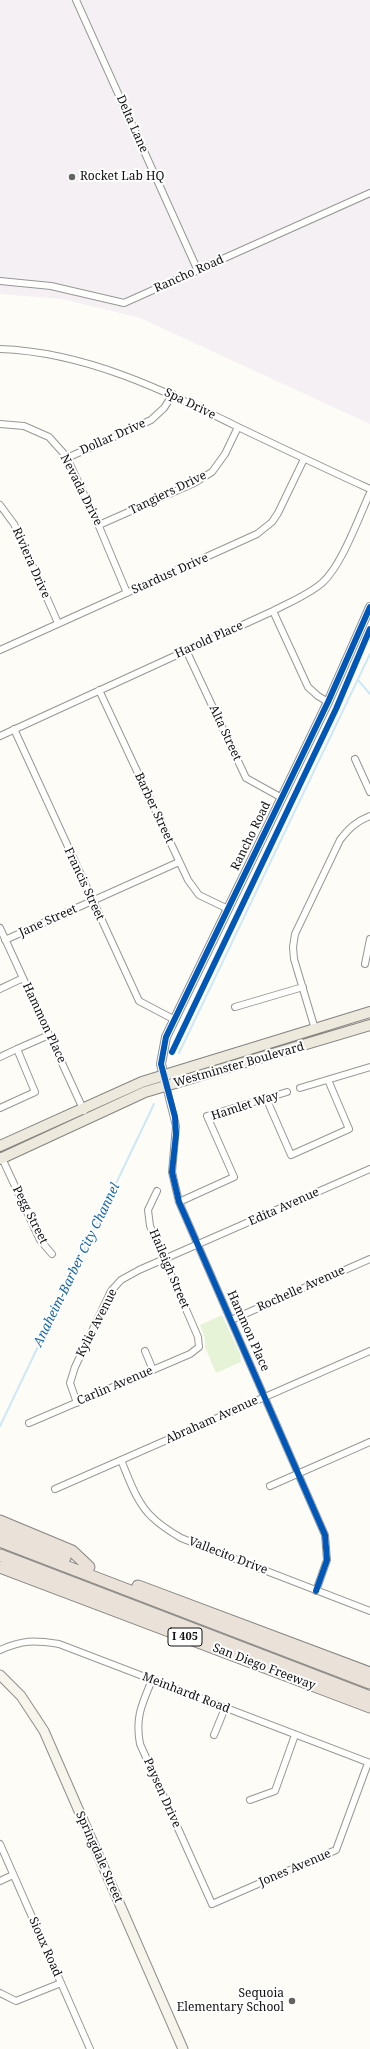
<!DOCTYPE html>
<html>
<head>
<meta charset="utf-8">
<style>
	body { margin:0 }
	canvas { display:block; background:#fdfcf7 }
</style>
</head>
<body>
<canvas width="370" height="2049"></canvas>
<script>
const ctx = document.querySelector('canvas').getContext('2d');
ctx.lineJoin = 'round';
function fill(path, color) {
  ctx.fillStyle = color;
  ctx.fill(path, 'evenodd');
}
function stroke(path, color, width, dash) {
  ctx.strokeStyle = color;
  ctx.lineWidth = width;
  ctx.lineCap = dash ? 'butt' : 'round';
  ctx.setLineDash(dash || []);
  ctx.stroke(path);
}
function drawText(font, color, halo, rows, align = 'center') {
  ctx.font = font + ' "Noto Serif",serif';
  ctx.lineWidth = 4;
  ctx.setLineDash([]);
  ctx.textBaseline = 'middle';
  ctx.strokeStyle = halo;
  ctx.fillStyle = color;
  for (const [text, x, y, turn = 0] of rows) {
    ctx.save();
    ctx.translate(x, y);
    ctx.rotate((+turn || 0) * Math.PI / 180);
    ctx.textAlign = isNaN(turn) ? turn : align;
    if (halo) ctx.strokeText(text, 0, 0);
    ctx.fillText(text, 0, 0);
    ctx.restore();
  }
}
fill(new Path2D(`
	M 0,0 L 370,0 L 370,424 L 140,318 L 62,299 L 0,294 Z`), '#f5f0f3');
fill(new Path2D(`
	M 222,1315 L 240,1354 L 241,1362 L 216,1373 L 205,1347 L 205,1339 L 200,1325 Z`), '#e7f3d7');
stroke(new Path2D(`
	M 358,680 L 370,694
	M 179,1053 L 370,654
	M 0,1426 L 154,1104`), '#cde8f7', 2);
const minor = new Path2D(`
	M 76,0 L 198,271
	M 0,281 L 51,286 L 124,303 L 370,193
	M 0,349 C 86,352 163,390 238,427 C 282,448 326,469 370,489
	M 0,424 L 24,426 L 49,437 L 66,456 L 98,524 L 127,593
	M 67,458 L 151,420 L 164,408 L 173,394
	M 0,505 L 14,524 L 58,623
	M 99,525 L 194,483 L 212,472 L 225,454 L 238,427
	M 273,611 L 308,687 L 318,696 L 328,702
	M 0,650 L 257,534 L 272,522 L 278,513 L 304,459
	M 186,650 L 246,778 L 282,798
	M 99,690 L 188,880 L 199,895 L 228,909
	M 14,729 L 139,1001 L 175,1020
	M 0,736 L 273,611 C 290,602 308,595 322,583 C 342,565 358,519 370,493
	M 355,759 L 370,792
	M 0,928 L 84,1111
	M 5,940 L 179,862
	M 365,964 L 370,939
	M 0,989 L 23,978
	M 235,1007 L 303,987
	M 315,1029 L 294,959 L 293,947 L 295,934 L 340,840 C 349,828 357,821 370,816
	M 17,1049 L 49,1035
	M 0,1057 L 17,1049 L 35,1092 L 0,1108
	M 166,1086 L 176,1126 L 172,1172 L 179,1202 L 325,1535 L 327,1560 L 316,1591
	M 300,1088 L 370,1067
	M 266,1098 L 291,1155 L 349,1129 L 328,1080
	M 1,1156 L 40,1240 L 52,1254
	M 179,1202 L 234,1177 L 207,1116 L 287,1092
	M 231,1320 L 370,1259
	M 145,1351 L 153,1370
	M 77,1403 L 70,1383 L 75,1367 L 111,1291 L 121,1280 L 139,1270 L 370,1169
	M 29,1423 L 190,1354 L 199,1347 L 198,1337 L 150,1226 L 148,1210 L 157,1191
	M 121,1460 C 129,1479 137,1504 153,1518 C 161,1526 171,1532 181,1538 L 370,1611
	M 270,1486 L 370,1442
	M 55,1489 L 370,1351
	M 0,1650 C 23,1640 33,1640 59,1644 L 370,1763
	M 152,1680 C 142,1704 135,1717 140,1744 L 212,1904 L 336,1850 L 368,1763
	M 214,1735 L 225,1708
	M 250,1800 L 275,1791 L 295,1735
	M 0,1844 L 90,2049
	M 0,1881 L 13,1875
	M 0,1993 L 16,2001 L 61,1983`);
const tertiary = new Path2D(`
	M 165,1081 L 161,1064 L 166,1037 L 328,702 L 370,607`);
const secondary = new Path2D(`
	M 0,1675 L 21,1696 L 44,1731 L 183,2049`);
const primary = new Path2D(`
	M 0,1146 L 142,1082 L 370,1012
	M 0,1159 L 145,1092 L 370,1025`);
const motorway = new Path2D(`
	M 0,1521 L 72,1551 L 89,1567
	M 0,1532 L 65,1558
	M 0,1541 L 370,1683
	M 0,1555 L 370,1697
	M 0,1567 L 370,1707
	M 138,1586 L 370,1673`);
stroke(minor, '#979795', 8);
stroke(tertiary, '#979795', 10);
stroke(secondary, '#8e8d8b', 11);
stroke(primary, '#858482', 12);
stroke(motorway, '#858482', 13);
stroke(minor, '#fffffe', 6);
stroke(tertiary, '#fffffe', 8);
stroke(secondary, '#f6f4eb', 9);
stroke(primary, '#ede9dc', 10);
stroke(motorway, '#eae1d8', 11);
stroke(new Path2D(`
	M 172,1052 L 336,709 L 370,629
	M 316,1591 L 327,1560 L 325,1535 L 179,1202 L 172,1172 L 176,1134 L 175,1117 L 161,1064 L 166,1037 L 328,702 L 370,607`), '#0057b8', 6);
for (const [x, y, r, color] of [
	[72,177,4,"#646362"],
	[292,2001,4,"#646362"]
]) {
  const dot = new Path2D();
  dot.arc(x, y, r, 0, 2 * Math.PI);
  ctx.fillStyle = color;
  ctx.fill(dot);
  stroke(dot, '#fff', 1.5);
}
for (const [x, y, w] of [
	[185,1637,34]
]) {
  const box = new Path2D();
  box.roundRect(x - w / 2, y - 9, w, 18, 3);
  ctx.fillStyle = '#fff';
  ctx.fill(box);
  stroke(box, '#111', 1);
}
drawText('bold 11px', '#111', null, [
	["I 405",185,1637]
]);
drawText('12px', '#111', '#fff', [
	["Delta Lane",132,124,66],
	["Rancho Road",189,274,-24],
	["Spa Drive",190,404,26],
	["Dollar Drive",113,437,-24],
	["Nevada Drive",81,490,63],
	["Tangiers Drive",168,493,-26],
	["Riviera Drive",31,563,66],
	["Stardust Drive",170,574,-24],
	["Harold Place",209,640,-24],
	["Alta Street",225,733,65],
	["Barber Street",154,808,65],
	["Rancho Road",251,836,-64],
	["Francis Street",84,884,65],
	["Jane Street",48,921,-24],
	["Hammon Place",44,1023,65],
	["Westminster Boulevard",239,1065,-16],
	["Hamlet Way",245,1106,-18],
	["Edita Avenue",284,1207,-24],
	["Pegg Street",30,1215,63],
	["Haileigh Street",169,1269,67],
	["Rochelle Avenue",301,1289,-24],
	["Kylie Avenue",97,1323,-63],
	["Hammon Place",248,1331,66],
	["Carlin Avenue",115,1386,-23],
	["Abraham Avenue",212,1420,-24],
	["Vallecito Drive",228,1556,21],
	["San Diego Freeway",264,1667,21],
	["Meinhardt Road",186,1693,21],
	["Paysen Drive",162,1793,66],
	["Springdale Street",99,1857,66],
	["Jones Avenue",295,1868,-23],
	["Sioux Road",45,1947,66]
]);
drawText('12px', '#111', '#fff', [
	["Rocket Lab HQ",80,177],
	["Sequoia",284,1994,"right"],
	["Elementary School",284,2008,"right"]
], 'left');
drawText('italic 13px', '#1768a6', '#fff', [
	["Anaheim-Barber City Channel",77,1265,-64]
]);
</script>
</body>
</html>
